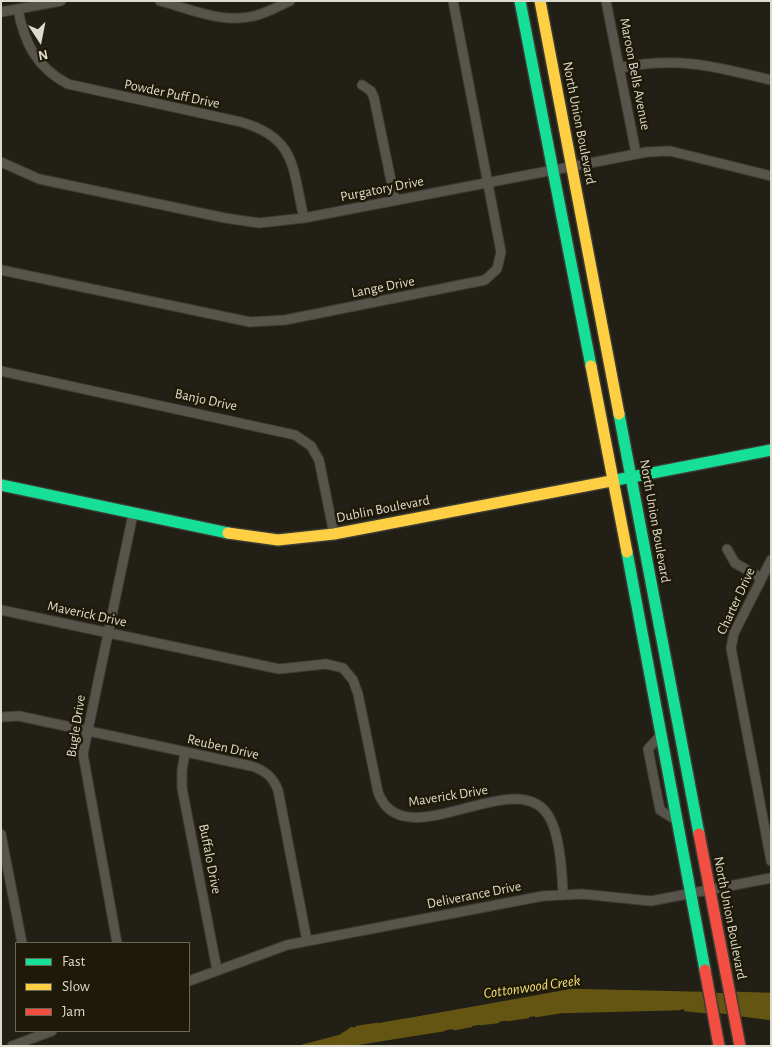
<!DOCTYPE html>
<html>
<head>
<meta charset="utf-8">
<style>
	body { margin:0 }
	#map { position:relative; width:772px; height:1047px; overflow:hidden; background:#222016; font-family:"Alegreya Sans",sans-serif }
	canvas { display:block }
	.frame { position:absolute; inset:0; border:2px solid #dddace; pointer-events:none }
	.legend { position:absolute; left:15px; top:942px; width:175px; height:90px; box-sizing:border-box; background:#1f1a07; border:1px solid #6b6757; margin:0; padding:6px 9px; list-style:none; font-size:15px; color:#dddace }
	.legend li { display:flex; align-items:center; gap:10px; height:25px }
	.legend b { width:25px; border:1px solid #6b6757 }
	.north { position:absolute; left:15px; top:15px; width:50px; height:50px; -webkit-text-stroke:4px #1f1a07; paint-order:stroke; rotate:169deg; font-size:14px; font-weight:700; line-height:20px; text-align:center; color:#dddace }
	.north::after { content:''; display:block; margin:auto; width:18px; height:22px; background:#dddace; clip-path:polygon(50% 0,100% 100%,50% 72%,0 100%) }
</style>
</head>
<body>
<div id="map">
<canvas width="772" height="1047"></canvas>
<div class="frame"></div>
<ul class="legend">
<li><b style="height:6px;background:#16e098"></b>Fast</li>
<li><b style="height:6px;background:#ffcf43"></b>Slow</li>
<li><b style="height:6px;background:#f24e42"></b>Jam</li>
</ul>
<div class="north">N</div>
</div>
<script>
const ctx = document.querySelector('canvas').getContext('2d');
ctx.lineJoin = 'round';
function fill(path, color) {
  ctx.fillStyle = color;
  ctx.fill(path, 'evenodd');
}
function stroke(path, color, width, dash) {
  ctx.strokeStyle = color;
  ctx.lineWidth = width;
  ctx.lineCap = dash ? 'butt' : 'round';
  ctx.setLineDash(dash || []);
  ctx.stroke(path);
}
function drawText(font, color, halo, rows, align = 'center') {
  ctx.font = font + ' "Alegreya Sans",sans-serif';
  ctx.lineWidth = 5;
  ctx.setLineDash([]);
  ctx.textBaseline = 'middle';
  ctx.strokeStyle = halo;
  ctx.fillStyle = color;
  for (const [text, x, y, turn = 0] of rows) {
    ctx.save();
    ctx.translate(x, y);
    ctx.rotate((+turn || 0) * Math.PI / 180);
    ctx.textAlign = isNaN(turn) ? turn : align;
    if (halo) ctx.strokeText(text, 0, 0);
    ctx.fillText(text, 0, 0);
    ctx.restore();
  }
}
fill(new Path2D(`
	M 572,990 L 771,994 L 771,1019 L 680,1009 L 561,1012 L 345,1046 L 302,1046 L 340,1036 L 350,1028 Z`), '#645612');
stroke(new Path2D(`
	M 737,993 L 771,994
	M 685,1010 L 705,1012
	M 740,1015 L 771,1019
	M 536,1016 L 561,1012 L 680,1009
	M 417,1018 L 572,990 L 701,993
	M 508,1020 L 528,1017
	M 387,1023 L 404,1020
	M 481,1024 L 498,1022
	M 357,1027 L 377,1024
	M 454,1029 L 471,1026
	M 302,1046 L 340,1036 L 352,1028
	M 344,1046 L 444,1030`), '#645612', 2.5);
const street = new Path2D(`
	M 160,1 C 190,9 223,24 254,16 C 267,13 279,6 290,1
	M 606,1 L 636,153
	M 18,9 C 24,43 37,68 68,84 L 241,122 C 297,138 292,168 304,218
	M 1,12 L 61,1
	M 619,68 C 678,56 714,66 771,80
	M 362,85 L 371,91 L 374,98 L 395,200
	M 1,162 L 39,179 L 225,218 L 259,223 L 304,218 L 647,152 L 670,151 L 771,176
	M 1,270 L 250,322 L 285,320 L 485,280 L 497,269 L 501,252 L 453,1
	M 1,371 L 295,435 L 311,446 L 319,460 L 334,534
	M 727,549 L 735,563 L 761,578
	M 771,560 L 734,633 L 731,648 L 771,861
	M 1,610 L 279,669 L 326,664 L 343,668 L 353,680 L 358,694 L 378,792 C 401,858 507,770 544,810 C 560,826 562,872 563,894
	M 1,717 L 19,716 L 251,766 C 265,770 273,777 278,790 L 307,941
	M 660,736 L 648,749 L 660,810 L 676,820
	M 185,752 L 182,771 L 182,788 L 217,970
	M 1,834 L 22,943
	M 117,943 L 83,754 L 133,514
	M 189,981 L 287,945 L 543,896 L 582,894 L 651,901 L 771,878
	M 12,1046 L 52,1031`);
const fast = new Path2D(`
	M 520,1 L 591,366
	M 619,414 L 699,834
	M 611,481 L 771,450
	M 1,485 L 228,533
	M 627,552 L 705,970`);
const slow = new Path2D(`
	M 540,1 L 619,414
	M 591,366 L 627,552
	M 228,533 L 278,540 L 334,534 L 611,481`);
const jam = new Path2D(`
	M 699,834 L 740,1046
	M 705,970 L 719,1046`);
stroke(street, '#3d3c34', 11);
stroke(fast, '#3d3c34', 14);
stroke(slow, '#3d3c34', 14);
stroke(jam, '#3d3c34', 14);
stroke(street, '#56544b', 9);
stroke(fast, '#16e098', 11);
stroke(slow, '#ffcf43', 11);
stroke(jam, '#f24e42', 11);
drawText('14px', '#dddace', '#1f1a07', [
	["Maroon Bells Avenue",635,74,79],
	["Powder Puff Drive",172,94,12],
	["North Union Boulevard",579,123,79],
	["Purgatory Drive",382,189,-11],
	["Lange Drive",383,287,-11],
	["Banjo Drive",206,400,12],
	["Dublin Boulevard",383,509,-11],
	["North Union Boulevard",655,521,80],
	["Charter Drive",736,601,-65],
	["Maverick Drive",87,614,12],
	["Bugle Drive",76,726,-81],
	["Reuben Drive",223,747,13],
	["Maverick Drive",448,796,-9],
	["Buffalo Drive",210,859,79],
	["Deliverance Drive",474,895,-11],
	["North Union Boulevard",730,918,79]
]);
drawText('italic 15px', '#f5dd7d', '#1f1a07', [
	["Cottonwood Creek",532,987,-8]
]);
</script>
</body>
</html>
